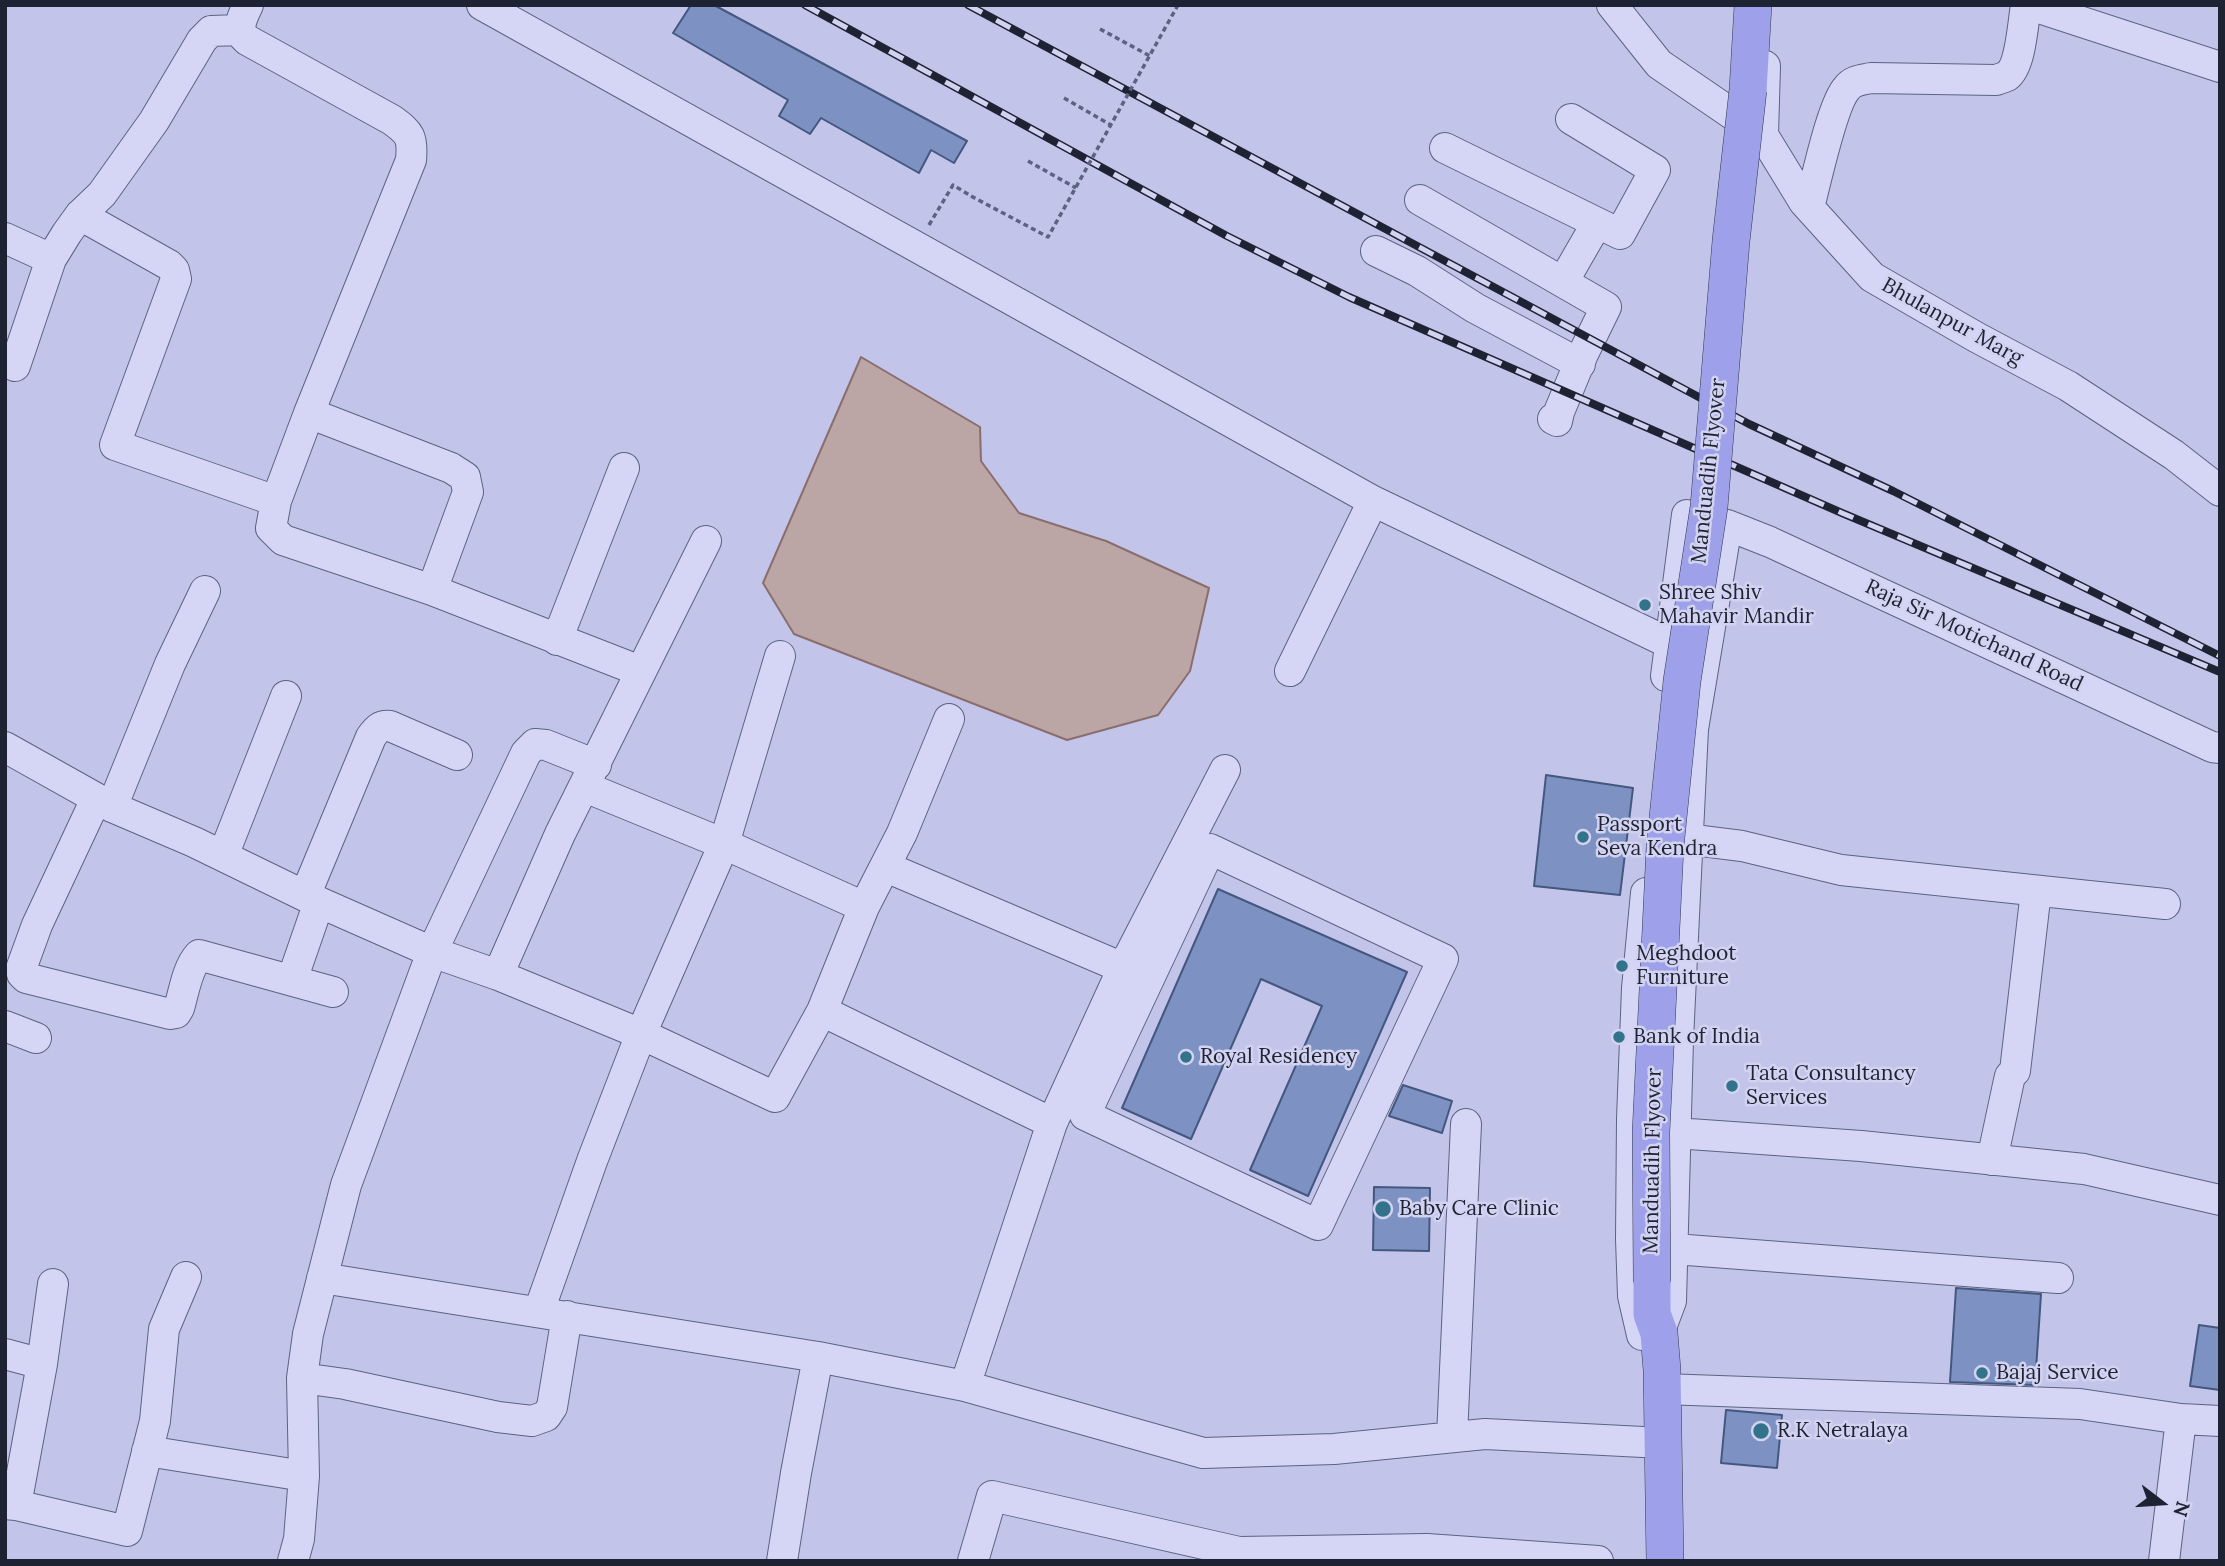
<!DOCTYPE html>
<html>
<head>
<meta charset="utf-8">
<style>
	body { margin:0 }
	#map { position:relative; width:2225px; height:1566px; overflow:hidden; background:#c3c4e9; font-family:Lora,serif }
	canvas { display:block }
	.frame { position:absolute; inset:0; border:7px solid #1e2333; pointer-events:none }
	.north { position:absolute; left:2127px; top:1468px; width:70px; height:70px; -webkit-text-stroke:5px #d2d2f1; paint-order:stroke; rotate:107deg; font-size:19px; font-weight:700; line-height:28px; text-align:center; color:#1e2333 }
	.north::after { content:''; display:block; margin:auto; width:24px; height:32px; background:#1e2333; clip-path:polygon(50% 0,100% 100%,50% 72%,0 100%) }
</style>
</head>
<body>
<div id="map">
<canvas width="2225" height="1566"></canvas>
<div class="frame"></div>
<div class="north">N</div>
</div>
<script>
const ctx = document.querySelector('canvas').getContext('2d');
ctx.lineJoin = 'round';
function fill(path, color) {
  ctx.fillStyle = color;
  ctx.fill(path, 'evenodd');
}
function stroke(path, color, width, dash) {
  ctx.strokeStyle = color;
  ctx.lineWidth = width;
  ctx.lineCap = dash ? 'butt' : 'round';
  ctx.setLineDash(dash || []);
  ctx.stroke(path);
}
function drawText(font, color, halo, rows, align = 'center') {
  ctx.font = font + ' Lora,serif';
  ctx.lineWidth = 5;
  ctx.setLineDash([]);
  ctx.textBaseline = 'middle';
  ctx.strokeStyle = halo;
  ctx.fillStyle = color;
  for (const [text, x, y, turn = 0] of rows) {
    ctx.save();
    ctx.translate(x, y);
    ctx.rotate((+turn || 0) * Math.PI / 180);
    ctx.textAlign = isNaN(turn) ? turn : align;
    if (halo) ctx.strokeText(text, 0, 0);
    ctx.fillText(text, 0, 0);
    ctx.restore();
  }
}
const water = new Path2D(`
	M 861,357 L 980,427 L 981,461 L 1019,513 L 1106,541 L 1209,588 L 1190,671 L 1158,715 L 1067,740 L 794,634 L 763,583 Z`);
fill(water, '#bca5a5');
stroke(water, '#896e6d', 2);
const building = new Path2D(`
	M 691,5 L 714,5 L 967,141 L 954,163 L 931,150 L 919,173 L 821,118 L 810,134 L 779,116 L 788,100 L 673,33 Z
	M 1546,775 L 1633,788 L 1620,895 L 1534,886 Z
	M 1218,889 L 1407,972 L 1308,1196 L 1250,1170 L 1322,1006 L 1261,979 L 1191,1139 L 1122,1108 Z
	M 1403,1085 L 1452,1101 L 1442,1133 L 1389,1116 Z
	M 1374,1187 L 1430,1188 L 1429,1251 L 1373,1250 Z
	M 1956,1288 L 2041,1294 L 2035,1385 L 1950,1382 Z
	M 2199,1325 L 2220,1328 L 2220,1390 L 2190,1386 Z
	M 1726,1410 L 1782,1415 L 1777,1468 L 1721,1463 Z`);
fill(building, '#7d92c3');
stroke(building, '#44577e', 2);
const minor = new Path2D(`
	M 248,5 C 242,18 235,30 247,40 L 392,120 C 410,133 413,137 411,160 L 309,413 L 276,501 L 271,528 L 283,540 L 432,590 L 640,671
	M 482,5 L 1373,501 L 1669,643 L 1705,657
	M 1612,5 L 1659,64 L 1760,133
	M 2030,5 L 2220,67
	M 1765,66 L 1763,135 L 1804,202 L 1872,277 L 1976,337 L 2068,386 L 2174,455 L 2220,491
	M 1445,148 L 1620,234 L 1655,170 L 1571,119
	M 1420,200 L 1606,307 L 1583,354 L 1559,412 L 1557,421 L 1553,419
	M 1809,207 C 1816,182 1832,104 1847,88 C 1853,80 1862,80 1871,78 L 1996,80 C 1999,79 2005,77 2007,76 C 2021,66 2023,22 2026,5
	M 80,215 L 169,265 L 174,270 L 176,279 L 115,445 L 276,501
	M 5,238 L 51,259
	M 1376,251 L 1417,271 L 1475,308 L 1580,364
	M 1563,282 L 1597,223
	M 15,366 L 51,259 L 67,233 L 80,215 L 102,194 L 154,121 L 202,40 L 211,31 L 239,30
	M 309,413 L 451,468 L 465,477 L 468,492 L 432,590
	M 557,640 L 624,468
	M 1290,671 L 1373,501
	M 1666,676 L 1687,515 L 1727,525 L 1770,542 L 2212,747 L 2220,748
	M 5,747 L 112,807 L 194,842 L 305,896 L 432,952 L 498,975 L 641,1034 L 775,1097 L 822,1011 L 864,907 L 902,833 L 949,719
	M 585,787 L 724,844 L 864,907
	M 96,799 L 37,925 L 21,969 L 22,974 L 26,978 L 170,1014 L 176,1013 L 179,1008 C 184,992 187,968 199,955 L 333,992
	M 112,807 L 170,664 L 205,591
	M 1686,839 L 1742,846 L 1841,870 L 2165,904
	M 223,856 L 286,696
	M 886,867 L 1123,968
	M 305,896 L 371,737 C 377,729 380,725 390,726 L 457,755
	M 1129,956 L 1155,966 L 1210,849 L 1443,959 L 1318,1225 L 1085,1115 L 1155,966
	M 498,975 L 560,834 L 706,541
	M 292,980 L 319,902
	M 822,1011 L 1052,1123 L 1123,968 L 1225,770
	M 5,1026 L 36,1038
	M 1675,1133 L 1861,1146 L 2084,1169 L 2220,1200
	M 1992,1160 L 2008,1085 L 2010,1076 L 2015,1071 L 2036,891
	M 1674,1249 L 2058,1278
	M 322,1278 L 818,1357 L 965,1386 L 1203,1453 L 1334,1449 L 1485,1434 L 1643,1442
	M 539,1311 L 592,1161 L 641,1034 L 724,844 L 780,656
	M 1659,1333 L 1671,1301 L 1678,1040 L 1693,729 L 1727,525
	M 1642,1335 L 1633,1296 L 1631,1239 L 1632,1119 L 1637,988 L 1646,893
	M 5,1354 L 42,1364
	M 302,1378 L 345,1384 L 498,1417 L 532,1421 L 546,1416 L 552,1407 L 567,1316
	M 965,1386 L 1052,1123
	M 1663,1389 L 2080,1404 L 2181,1419 L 2220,1421
	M 1452,1437 L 1466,1124
	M 147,1451 L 304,1476
	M 5,1504 L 16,1505 L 127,1531 L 155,1421 L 164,1329 L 186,1277
	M 16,1505 L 42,1364 L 53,1284
	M 293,1561 L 299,1539 L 304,1476 L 302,1378 L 308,1334 L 346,1185 L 432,952 L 526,753 L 535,744 L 546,745 L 596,765
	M 782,1561 L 796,1473 L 818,1357
	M 973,1561 L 992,1496 L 1239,1552 L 1427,1549 L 1598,1561
	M 2164,1561 L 2181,1419`);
const major = new Path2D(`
	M 1748,90 L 1753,5
	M 1652,1282 L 1652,1314 L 1659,1333 L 1662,1370 L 1665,1561`);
stroke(minor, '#5c6381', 32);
stroke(major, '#30384f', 38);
stroke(new Path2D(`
	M 1176,5 L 1177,6
	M 1100,29 L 1150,56
	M 1064,98 L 1111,125
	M 1028,161 L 1076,188
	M 929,225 L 953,185 L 971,196`), '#5c6381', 3.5, [5, 3.5]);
stroke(minor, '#d5d6f5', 30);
stroke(major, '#9ea1e9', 37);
const rail = new Path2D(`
	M 805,5 L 1227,236 L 1349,297 L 1842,513 L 2220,672
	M 968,5 L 1749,424 L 1893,491 L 2220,656`);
stroke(rail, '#1e2333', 8);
stroke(rail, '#d2d2f1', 5, [16]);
const majorBridge = new Path2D(`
	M 1652,1282 L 1651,1132 L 1665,847 L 1682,681 L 1709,507 L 1731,241 L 1748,90`);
stroke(majorBridge, '#30384f', 38, []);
stroke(new Path2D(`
	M 971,196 L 1048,237 L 1178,5`), '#5c6381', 3.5, [5, 3.5]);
stroke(majorBridge, '#9ea1e9', 37);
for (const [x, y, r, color] of [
	[1645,605,7,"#32728a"],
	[1583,837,7,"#32728a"],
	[1622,966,7,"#32728a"],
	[1619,1037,7,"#32728a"],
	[1186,1057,7,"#32728a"],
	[1732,1086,7,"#32728a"],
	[1383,1209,9,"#32728a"],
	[1982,1373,7,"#32728a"],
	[1761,1431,9,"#32728a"]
]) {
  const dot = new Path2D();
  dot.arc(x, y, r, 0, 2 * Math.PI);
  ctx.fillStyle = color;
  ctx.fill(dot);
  stroke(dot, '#d2d2f1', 2.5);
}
drawText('21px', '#1e2333', '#d2d2f1', [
	["Bhulanpur Marg",1952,322,29],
	["Manduadih Flyover",1709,471,-84],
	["Raja Sir Motichand Road",1974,636,25],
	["Manduadih Flyover",1653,1161,-89]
]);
drawText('21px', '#1e2333', '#d2d2f1', [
	["Shree Shiv",1659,593],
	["Mahavir Mandir",1659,617],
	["Passport",1597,825],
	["Seva Kendra",1597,849],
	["Meghdoot",1636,954],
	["Furniture",1636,978],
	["Bank of India",1633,1037],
	["Royal Residency",1200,1057],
	["Tata Consultancy",1746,1074],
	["Services",1746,1098],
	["Baby Care Clinic",1399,1209],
	["Bajaj Service",1996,1373],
	["R.K Netralaya",1777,1431]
], 'left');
</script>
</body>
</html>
